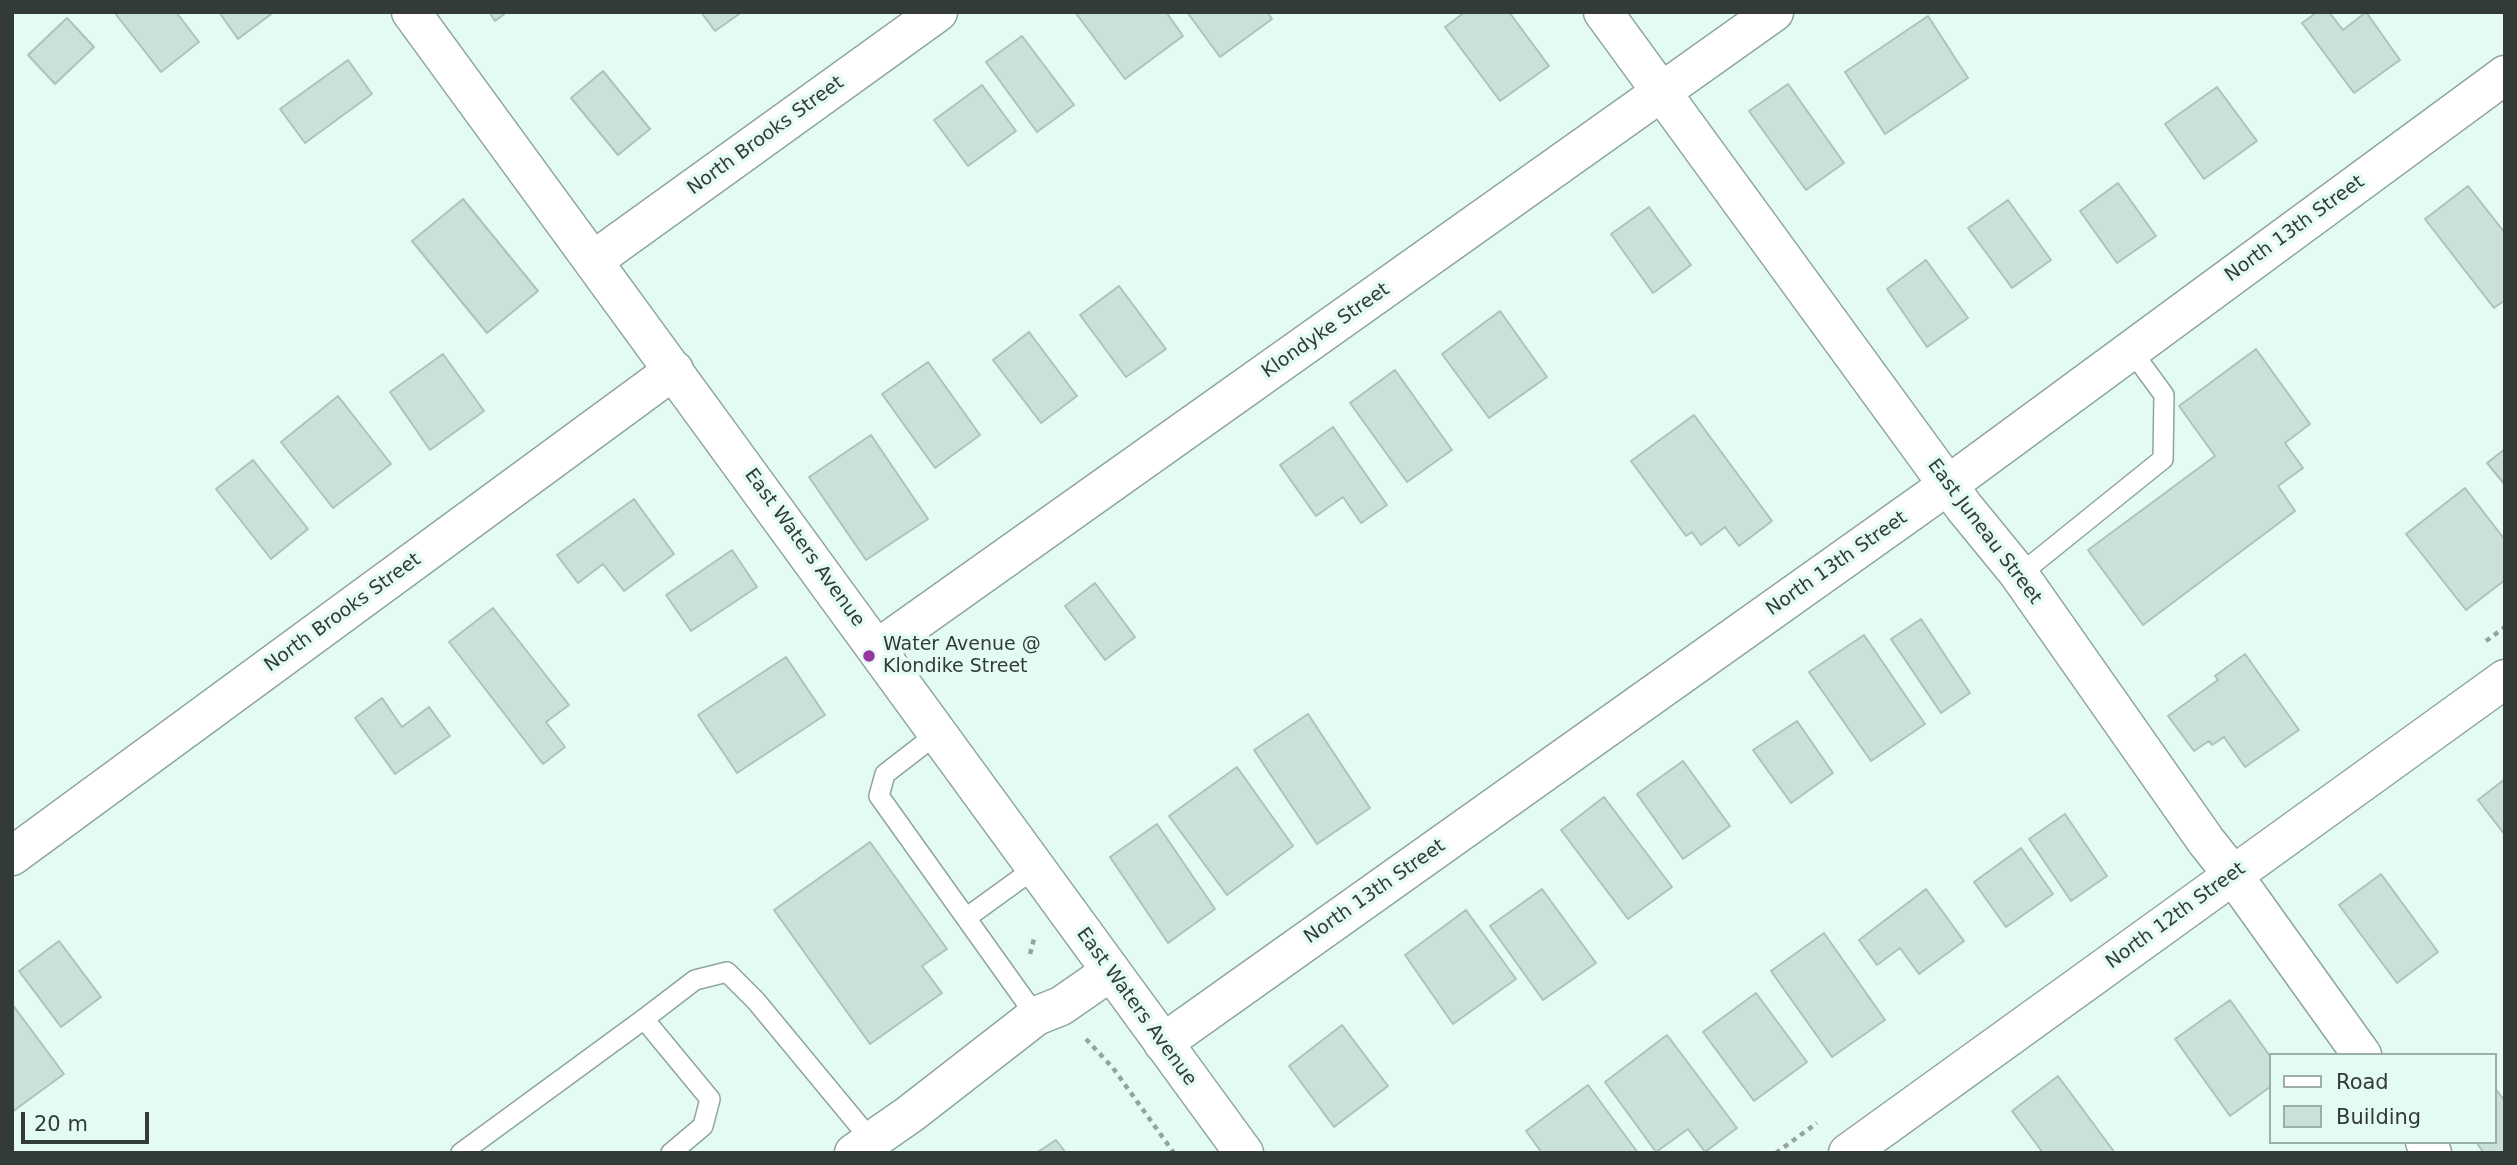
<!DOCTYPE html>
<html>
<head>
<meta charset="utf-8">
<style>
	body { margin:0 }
	#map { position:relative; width:2517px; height:1165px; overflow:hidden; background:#e4fbf4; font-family:"DejaVu Sans",sans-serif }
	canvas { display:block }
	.frame { position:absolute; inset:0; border:14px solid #323b38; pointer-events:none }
	.legend { position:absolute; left:2269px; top:1053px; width:228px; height:91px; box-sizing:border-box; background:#e4fbf4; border:2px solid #9daea9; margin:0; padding:9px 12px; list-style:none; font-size:21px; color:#323b38 }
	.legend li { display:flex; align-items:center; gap:14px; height:35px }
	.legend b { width:35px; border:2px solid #9daea9 }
	.scale { position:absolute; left:21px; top:1112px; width:128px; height:32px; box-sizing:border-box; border:4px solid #323b38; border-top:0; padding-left:9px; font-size:21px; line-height:24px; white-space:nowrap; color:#323b38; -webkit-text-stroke:5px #e4fbf4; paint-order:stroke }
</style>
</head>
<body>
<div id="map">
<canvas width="2517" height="1165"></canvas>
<div class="frame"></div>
<ul class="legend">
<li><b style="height:9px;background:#fff"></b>Road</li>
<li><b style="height:19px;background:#cae1da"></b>Building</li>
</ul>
<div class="scale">20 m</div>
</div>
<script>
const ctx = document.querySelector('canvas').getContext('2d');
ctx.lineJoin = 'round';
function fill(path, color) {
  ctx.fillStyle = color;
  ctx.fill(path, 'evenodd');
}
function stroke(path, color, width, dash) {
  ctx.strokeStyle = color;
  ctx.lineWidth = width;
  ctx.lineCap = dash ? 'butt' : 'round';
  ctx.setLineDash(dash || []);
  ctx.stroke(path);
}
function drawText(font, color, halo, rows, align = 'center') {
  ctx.font = font + ' "DejaVu Sans",sans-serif';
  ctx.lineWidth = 7;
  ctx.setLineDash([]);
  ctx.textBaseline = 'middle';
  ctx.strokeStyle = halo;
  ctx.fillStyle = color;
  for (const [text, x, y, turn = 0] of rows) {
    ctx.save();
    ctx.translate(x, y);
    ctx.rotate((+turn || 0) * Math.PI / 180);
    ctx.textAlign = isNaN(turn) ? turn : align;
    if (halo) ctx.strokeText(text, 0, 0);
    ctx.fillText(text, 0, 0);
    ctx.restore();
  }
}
const building = new Path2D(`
	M 114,12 L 176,12 L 199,42 L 161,72 Z
	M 219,12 L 274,12 L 238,39 Z
	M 489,12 L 507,12 L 495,21 Z
	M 701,12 L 742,12 L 715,31 Z
	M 1075,12 L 1166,12 L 1183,36 L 1125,79 Z
	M 1187,12 L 1267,12 L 1272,19 L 1220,57 Z
	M 1465,12 L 1509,12 L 1549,66 L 1500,101 L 1445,27 Z
	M 2317,12 L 2329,12 L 2343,30 L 2366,12 L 2400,60 L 2354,93 L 2302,23 Z
	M 1928,16 L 1968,78 L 1885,134 L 1845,72 Z
	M 67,18 L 94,47 L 55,84 L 28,55 Z
	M 1022,36 L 1074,105 L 1037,132 L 986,62 Z
	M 348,60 L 372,94 L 305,143 L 280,109 Z
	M 603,71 L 650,129 L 618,155 L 571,98 Z
	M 1788,84 L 1844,163 L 1806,190 L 1749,111 Z
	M 982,85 L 1016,131 L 968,166 L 934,120 Z
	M 2217,87 L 2257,141 L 2204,179 L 2165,124 Z
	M 2118,183 L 2156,236 L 2117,263 L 2080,211 Z
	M 2468,186 L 2505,233 L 2505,300 L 2494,308 L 2425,219 Z
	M 463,199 L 538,291 L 487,333 L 412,241 Z
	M 2008,200 L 2051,260 L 2012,288 L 1968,228 Z
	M 1649,207 L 1691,265 L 1653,293 L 1611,234 Z
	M 1926,260 L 1968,318 L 1927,347 L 1887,289 Z
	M 1119,286 L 1166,349 L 1126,377 L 1080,315 Z
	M 1500,311 L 1547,377 L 1489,418 L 1442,354 Z
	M 1029,332 L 1077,396 L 1041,423 L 993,360 Z
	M 2256,349 L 2310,424 L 2285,443 L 2303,468 L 2278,486 L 2295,511 L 2143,625 L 2088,550 L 2215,456 L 2179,406 Z
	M 443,354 L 484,411 L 430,450 L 390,392 Z
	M 928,362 L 980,435 L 935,468 L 882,394 Z
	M 1395,370 L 1452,450 L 1407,482 L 1350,403 Z
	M 338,396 L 391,464 L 333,508 L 281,442 Z
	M 1694,415 L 1772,521 L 1739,546 L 1725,527 L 1701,545 L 1692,532 L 1686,536 L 1631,461 Z
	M 1333,427 L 1387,505 L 1361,523 L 1343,497 L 1316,516 L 1280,465 Z
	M 871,435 L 928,519 L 866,560 L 809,477 Z
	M 2505,449 L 2505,485 L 2487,463 Z
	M 253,460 L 308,529 L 271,559 L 216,489 Z
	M 2465,488 L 2505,540 L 2505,580 L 2466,610 L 2406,534 Z
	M 634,499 L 674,554 L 624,591 L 603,564 L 578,583 L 557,555 Z
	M 732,550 L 757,587 L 691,631 L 666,595 Z
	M 1095,583 L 1135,637 L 1105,660 L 1065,606 Z
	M 493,608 L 569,705 L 546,722 L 565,747 L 543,764 L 449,642 Z
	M 1921,619 L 1970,693 L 1941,713 L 1891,639 Z
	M 1864,635 L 1925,724 L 1871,761 L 1809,672 Z
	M 2245,654 L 2299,730 L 2245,767 L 2224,737 L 2212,745 L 2209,741 L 2194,751 L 2168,716 L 2218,680 L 2215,676 Z
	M 786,657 L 825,715 L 737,773 L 698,715 Z
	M 382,698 L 402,727 L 429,707 L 450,736 L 395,774 L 355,718 Z
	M 1308,714 L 1370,808 L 1317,844 L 1254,750 Z
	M 1797,721 L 1833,773 L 1791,803 L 1753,750 Z
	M 1683,761 L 1730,826 L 1683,859 L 1637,794 Z
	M 1237,767 L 1293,846 L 1227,895 L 1169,816 Z
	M 2505,779 L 2505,835 L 2478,800 Z
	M 1604,797 L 1672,887 L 1628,919 L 1561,830 Z
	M 2065,814 L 2107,876 L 2071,901 L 2029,839 Z
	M 1157,824 L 1215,909 L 1168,943 L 1110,857 Z
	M 870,842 L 947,949 L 922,966 L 942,993 L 870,1044 L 774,910 Z
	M 2021,848 L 2053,894 L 2006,927 L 1974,882 Z
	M 2381,874 L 2438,952 L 2397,983 L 2339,905 Z
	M 1542,889 L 1596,963 L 1543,1000 L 1490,926 Z
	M 1926,889 L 1964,941 L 1919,974 L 1900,948 L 1877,965 L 1859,940 Z
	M 1466,910 L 1516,979 L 1453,1024 L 1405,955 Z
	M 1824,933 L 1885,1020 L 1832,1057 L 1771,971 Z
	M 59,941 L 101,997 L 61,1027 L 19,971 Z
	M 1756,993 L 1807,1062 L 1754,1101 L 1703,1032 Z
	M 2230,1000 L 2270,1056 L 2270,1087 L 2230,1116 L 2175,1039 Z
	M 12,1004 L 64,1074 L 12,1112 Z
	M 1342,1025 L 1388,1086 L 1334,1127 L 1289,1066 Z
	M 1667,1035 L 1737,1128 L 1705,1152 L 1688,1129 L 1656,1152 L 1605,1082 Z
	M 2058,1076 L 2115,1153 L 2043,1153 L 2012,1111 Z
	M 1588,1085 L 1638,1153 L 1542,1153 L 1526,1131 Z
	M 2494,1087 L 2505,1101 L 2505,1153 L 2484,1153 L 2476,1142 L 2494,1142 Z
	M 1056,1140 L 1066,1153 L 1036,1153 Z`);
fill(building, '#cae1da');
stroke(building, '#acc3bc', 2);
const service = new Path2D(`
	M 2018,573 L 2034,563 L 2163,459 L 2164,395 L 2131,350
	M 938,733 L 885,774 L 879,796 L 1036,1016
	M 966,918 L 1035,868
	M 644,1019 L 710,1099 L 703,1126 L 671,1153
	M 461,1153 L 644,1019 L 695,980 L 727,972 L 756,1001 L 871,1140 L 873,1147`);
const minor = new Path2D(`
	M 1603,12 L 1964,507 L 2018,573 L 2206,841 L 2233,875 L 2362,1055
	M 594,260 L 938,12
	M 877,649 L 1774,12
	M 12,856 L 674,370
	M 1163,1043 L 1948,485 L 2505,75
	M 2425,1142 L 2432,1153
	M 854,1153 L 910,1114 L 1036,1016 L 1061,1006 L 1110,972
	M 1848,1153 L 2505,679`);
const tertiary = new Path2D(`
	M 411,12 C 691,390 965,773 1244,1153`);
stroke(service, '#8fa59e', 22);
stroke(minor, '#8fa59e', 41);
stroke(tertiary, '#8fa59e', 41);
stroke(new Path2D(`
	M 2486,641 L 2505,627
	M 1030,954 L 1035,935
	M 1086,1039 L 1113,1068 L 1174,1153
	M 1776,1153 L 1817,1123`), '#93a49f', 4.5, [5, 5]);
stroke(service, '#fff', 19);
stroke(minor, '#fff', 38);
stroke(tertiary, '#fff', 38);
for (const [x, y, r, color] of [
	[869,656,7,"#97369e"]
]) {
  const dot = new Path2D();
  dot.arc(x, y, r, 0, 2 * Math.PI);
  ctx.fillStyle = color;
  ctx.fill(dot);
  stroke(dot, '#e4fbf4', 2.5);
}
drawText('19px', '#323b38', '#e4fbf4', [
	["North Brooks Street",766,136,-36],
	["North 13th Street",2295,229,-36],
	["Klondyke Street",1326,331,-35],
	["East Juneau Street",1984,532,53],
	["East Waters Avenue",804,548,54],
	["North 13th Street",1837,564,-35],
	["North Brooks Street",343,613,-36],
	["North 13th Street",1375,892,-35],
	["North 12th Street",2176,916,-36],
	["East Waters Avenue",1136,1007,54]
]);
drawText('19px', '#323b38', '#e4fbf4', [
	["Water Avenue @",883,645],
	["Klondike Street",883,667]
], 'left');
</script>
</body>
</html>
